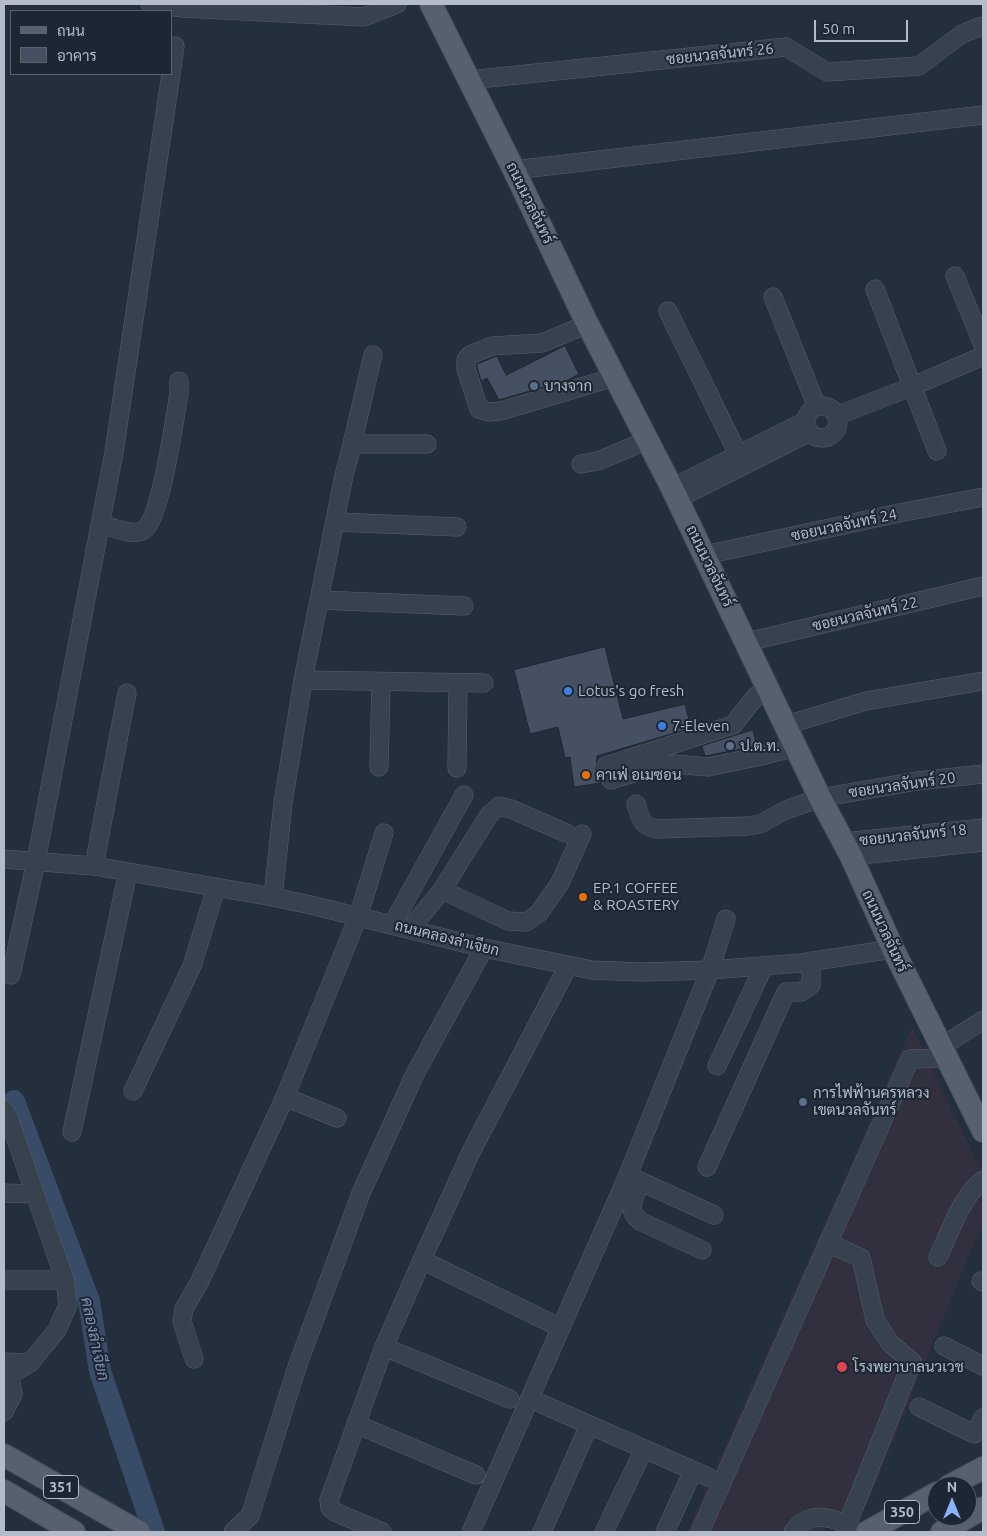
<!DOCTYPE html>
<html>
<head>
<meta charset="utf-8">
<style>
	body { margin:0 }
	#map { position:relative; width:987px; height:1536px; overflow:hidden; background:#242f3e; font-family:Ubuntu,Sarabun,sans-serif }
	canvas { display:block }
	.frame { position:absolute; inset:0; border:5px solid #b4bcc9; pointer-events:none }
	.legend { position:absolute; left:10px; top:10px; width:162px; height:65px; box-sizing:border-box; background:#1d2633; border:1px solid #59626f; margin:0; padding:6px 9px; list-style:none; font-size:15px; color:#b4bcc9 }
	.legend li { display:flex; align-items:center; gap:10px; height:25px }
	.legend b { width:25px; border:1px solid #59626f }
	.north { position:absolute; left:927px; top:1476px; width:50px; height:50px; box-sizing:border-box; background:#1d2633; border:1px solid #59626f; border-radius:50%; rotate:0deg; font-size:14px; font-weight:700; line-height:20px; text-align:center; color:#b4bcc9 }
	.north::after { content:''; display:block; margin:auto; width:18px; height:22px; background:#8ab4f8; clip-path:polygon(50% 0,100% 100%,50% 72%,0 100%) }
	.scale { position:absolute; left:814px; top:20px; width:94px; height:22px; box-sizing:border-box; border:2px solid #b4bcc9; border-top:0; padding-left:6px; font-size:15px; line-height:18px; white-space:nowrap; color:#b4bcc9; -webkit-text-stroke:4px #1d2633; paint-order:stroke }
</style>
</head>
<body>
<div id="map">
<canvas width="987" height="1536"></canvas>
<div class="frame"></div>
<ul class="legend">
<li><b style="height:6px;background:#56606e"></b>ถนน</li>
<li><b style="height:14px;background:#455162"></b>อาคาร</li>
</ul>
<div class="north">N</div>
<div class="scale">50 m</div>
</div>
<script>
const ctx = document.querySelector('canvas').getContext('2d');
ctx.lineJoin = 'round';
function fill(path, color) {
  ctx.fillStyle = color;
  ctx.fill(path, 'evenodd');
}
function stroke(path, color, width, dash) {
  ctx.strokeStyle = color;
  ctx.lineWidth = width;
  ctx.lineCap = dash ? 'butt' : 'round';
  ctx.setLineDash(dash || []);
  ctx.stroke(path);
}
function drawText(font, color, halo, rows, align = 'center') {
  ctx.font = font + ' Ubuntu,Sarabun,sans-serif';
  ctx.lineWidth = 4;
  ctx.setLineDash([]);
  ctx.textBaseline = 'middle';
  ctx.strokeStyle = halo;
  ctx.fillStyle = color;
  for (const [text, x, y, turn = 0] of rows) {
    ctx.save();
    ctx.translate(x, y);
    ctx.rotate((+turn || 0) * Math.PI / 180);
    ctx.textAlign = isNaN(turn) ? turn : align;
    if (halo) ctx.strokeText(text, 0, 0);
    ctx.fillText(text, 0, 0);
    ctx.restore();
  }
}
fill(new Path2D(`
	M 912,1027 L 983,1174 L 983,1221 L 867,1505 L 820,1532 L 687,1532 Z`), '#32303f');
stroke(new Path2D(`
	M 4,1101 L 14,1101`), '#394c67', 14);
stroke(new Path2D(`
	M 14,1101 L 89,1301 L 100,1371 L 154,1532`), '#394c67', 22);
const building = new Path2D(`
	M 565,346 L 579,374 L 568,380 L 499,400 L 487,378 L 481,381 L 477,367 L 477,364 L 497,356 L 506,375 Z
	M 605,647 L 623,719 L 685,704 L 691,728 L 597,756 L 596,769 L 601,783 L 574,787 L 570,757 L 565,758 L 558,727 L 530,734 L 514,670 Z
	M 753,730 L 757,746 L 705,756 L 702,746 Z`);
fill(building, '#455162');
stroke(building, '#1f2835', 1);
const minor = new Path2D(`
	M 150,4 L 183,8 L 364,17 L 397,4
	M 171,73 L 175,46
	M 469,80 L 786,47 L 827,72 L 919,66 L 962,34 L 979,27 L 983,26
	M 514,170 L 983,115
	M 955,276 L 983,345
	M 875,289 L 937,451
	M 773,297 L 817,407
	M 668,311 L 738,454
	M 588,324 L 542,343 L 492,346 L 470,355 L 466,360 L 466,369 L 479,409 L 489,412 L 501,411 L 615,377
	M806 422a16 16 0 1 1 32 0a16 16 0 1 1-32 0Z
	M 836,416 L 911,387 L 983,356
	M 353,444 L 427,444
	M 581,464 L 598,461 L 648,440
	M 672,488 L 806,421
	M 677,499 L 810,432
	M 336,522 L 457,527
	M 100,524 C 112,527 134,538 145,529 C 161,516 175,417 179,393 L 179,381
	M 705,555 L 899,513 L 983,497
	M 320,600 L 464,606
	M 747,642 L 983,586
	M 303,680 L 484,683
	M 770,690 L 756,696 L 733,725 L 606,766 L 611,780 L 660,765 L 675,764 L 708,767 L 761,756 L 796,747
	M 786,725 L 866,701 L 983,681
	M 379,767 L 381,682
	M 457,768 L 458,683
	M 636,804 C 641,818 640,825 656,829 L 748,826 L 760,824 L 786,810 L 820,798 L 917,781 L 983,774
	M 844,842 L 983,828
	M 851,856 L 983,842
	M 4,859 L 94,866 L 273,897 L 311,905 L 484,948 L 592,970 L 641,972 L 710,970 L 801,963 L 893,949
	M 94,866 L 127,693
	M 442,890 L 489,815 L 499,806 L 511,809 L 566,833
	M 273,897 L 283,803 L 303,680 L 344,475 C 355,436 363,395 373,355
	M 392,925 L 464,795
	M 410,929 L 442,890 L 508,921 L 526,922 L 539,913 L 560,883 L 582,834
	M 11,975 L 36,861 L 114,452 L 171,74
	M 941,1047 L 983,1020
	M 717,1066 L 764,966
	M 133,1091 L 192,966 L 216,888
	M 285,1097 L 337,1118
	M 4,1110 L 8,1116 L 65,1280 L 68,1305 L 57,1330 L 30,1363 L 4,1379
	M 72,1132 L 128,872
	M 707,1167 L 786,992 L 801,992 L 811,985 L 811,961
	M 633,1178 L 714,1215
	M 642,1182 C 634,1197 624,1210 642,1222 L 702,1250
	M 4,1193 L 35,1194
	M 828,1243 L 861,1258 L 875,1320 L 890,1343 L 912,1362 L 847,1525
	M 938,1257 C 949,1234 962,1195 983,1180
	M 422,1260 L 561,1328
	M 4,1280 L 65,1280
	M 981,1281 L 983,1282
	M 944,1346 L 983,1366
	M 384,1347 L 510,1399
	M 194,1359 L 182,1321 L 184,1309 L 199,1283 L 285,1097 L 358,917 L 384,833
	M 4,1362 L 30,1363
	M 542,1404 L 708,1477
	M 919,1407 L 974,1434 L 983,1418
	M 4,1412 L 13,1394 L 10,1376
	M 356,1424 L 476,1475
	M 233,1532 L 250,1516 L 297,1367 L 361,1193 L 415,1074 L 484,948
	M 382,1532 L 337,1513 L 330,1508 L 329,1500 L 384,1347 L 422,1260 L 471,1152 L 568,966
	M 471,1532 L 628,1175 L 710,970 L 726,919
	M 542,1532 L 589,1425
	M 604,1532 L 644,1449
	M 665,1532 L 693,1471
	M 700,1532 L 910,1059 L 947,1058
	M 793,1532 C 809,1509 837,1516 855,1532`);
const major = new Path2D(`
	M 431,4 L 514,170 L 585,319 L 672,488 L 820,798 L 851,856 L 893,949 L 983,1131
	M 4,1455 L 139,1532
	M 949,1486 L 983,1468
	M 4,1491 L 74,1532
	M 867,1532 L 937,1493
	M 942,1532 L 983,1508`);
stroke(minor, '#565f6c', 19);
stroke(major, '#414a57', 24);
stroke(minor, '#38414e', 18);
stroke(major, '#56606e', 22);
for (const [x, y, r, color] of [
	[534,386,5,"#5c6f8a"],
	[568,691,5,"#3f7fe0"],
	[662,726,5,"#3f7fe0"],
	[730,746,5,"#5c6f8a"],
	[586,775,5,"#e8710a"],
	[583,897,5,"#e8710a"],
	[803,1102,5,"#5c6f8a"],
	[842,1367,6,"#e0444e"]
]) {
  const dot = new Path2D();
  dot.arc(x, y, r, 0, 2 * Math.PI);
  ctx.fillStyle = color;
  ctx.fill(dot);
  stroke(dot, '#1d2633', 2);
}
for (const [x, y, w] of [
	[61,1487,35],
	[902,1512,35]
]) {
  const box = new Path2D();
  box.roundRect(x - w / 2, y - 11.5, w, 23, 4);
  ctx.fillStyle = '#1d2633';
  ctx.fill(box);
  stroke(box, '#b4bcc9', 1);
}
drawText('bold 14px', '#b4bcc9', null, [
	["351",61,1487],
	["350",902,1512]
]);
drawText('15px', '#b4bcc9', '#1d2633', [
	["ซอยนวลจันทร์ 26",720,54,-6],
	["ถนนนวลจันทร์",530,203,64],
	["ซอยนวลจันทร์ 24",844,525,-12],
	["ถนนนวลจันทร์",710,566,64],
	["ซอยนวลจันทร์ 22",865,614,-13],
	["ซอยนวลจันทร์ 20",902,785,-8],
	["ซอยนวลจันทร์ 18",913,835,-6],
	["ถนนนวลจันทร์",885,931,65],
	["ถนนคลองลำเจียก",447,938,14]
]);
drawText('15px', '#b4bcc9', '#1d2633', [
	["บางจาก",544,386],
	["Lotus's go fresh",578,691],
	["7-Eleven",672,726],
	["ป.ต.ท.",740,746],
	["คาเฟ่ อเมซอน",596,775],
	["EP.1 COFFEE",593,888],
	["& ROASTERY",593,905],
	["การไฟฟ้านครหลวง",813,1093],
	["เขตนวลจันทร์",813,1110],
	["โรงพยาบาลนวเวช",853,1367]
], 'left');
drawText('italic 16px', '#7c92b1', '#1d2633', [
	["คลองลำเจียก",95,1339,78]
]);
</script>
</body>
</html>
